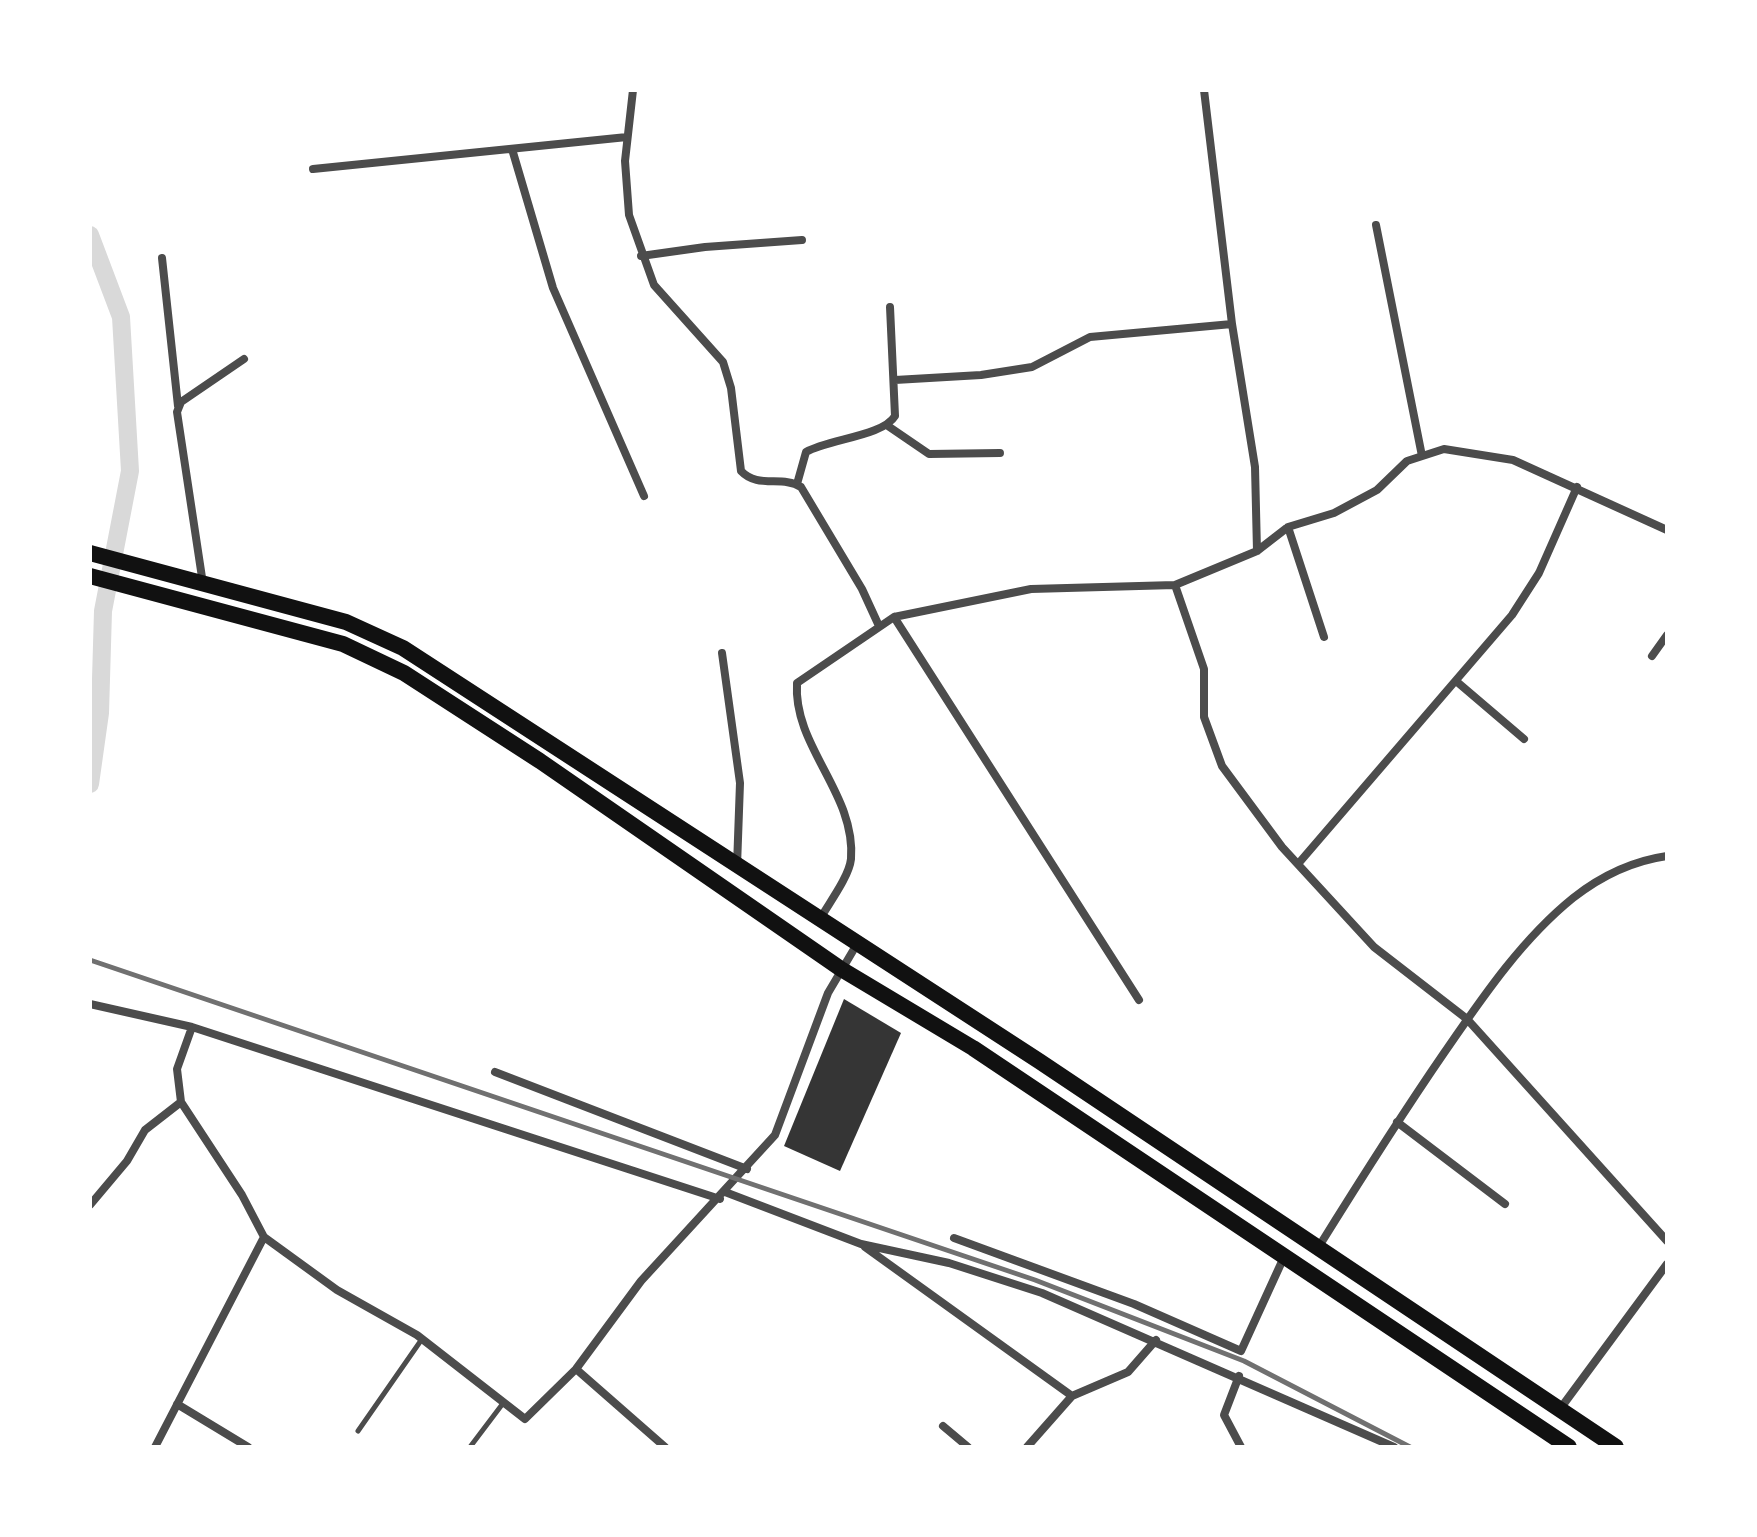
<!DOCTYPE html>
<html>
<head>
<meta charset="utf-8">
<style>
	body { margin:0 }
	#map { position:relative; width:1757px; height:1537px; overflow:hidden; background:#fff; font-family:Roboto,sans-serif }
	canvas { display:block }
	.frame { position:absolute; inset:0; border:92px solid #fff; pointer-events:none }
</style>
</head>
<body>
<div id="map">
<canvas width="1757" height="1537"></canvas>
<div class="frame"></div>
</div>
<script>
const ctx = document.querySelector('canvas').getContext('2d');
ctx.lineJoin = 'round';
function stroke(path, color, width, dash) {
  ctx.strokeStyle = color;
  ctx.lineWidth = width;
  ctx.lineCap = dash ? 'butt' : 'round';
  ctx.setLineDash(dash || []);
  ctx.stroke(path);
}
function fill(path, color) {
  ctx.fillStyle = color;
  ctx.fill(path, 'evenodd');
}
stroke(new Path2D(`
	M 90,235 L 121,317 L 130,471 L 103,611 L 100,713 L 90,784`), '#d9d9d9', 18);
fill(new Path2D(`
	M 844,999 L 901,1033 L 840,1171 L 784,1146 Z`), '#353535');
stroke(new Path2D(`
	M 358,1431 L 422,1339
	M 470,1447 L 504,1402`), '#4c4c4c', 5);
stroke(new Path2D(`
	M 633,90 L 625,161 L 629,215 L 654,285 L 723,362 L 731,388 L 741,471 C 758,489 782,475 801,487 L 862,589 L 879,626
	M 1204,90 L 1232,324 L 1255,467 L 1257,551
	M 512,149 L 553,288 L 644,496
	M 313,169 L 627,137
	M 1376,225 L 1422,456
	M 641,256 L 705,247 L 802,240
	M 162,258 L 178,406
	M 895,380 L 981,375 L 1032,367 L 1090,337 L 1232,324
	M 888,426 L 929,454 L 1000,453
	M 797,484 L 806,452 C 829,439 883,436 895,416 L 890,307
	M 1288,527 L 1324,637
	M 203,584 L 177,412 L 181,402 L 244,359
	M 1175,585 L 1204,669 L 1204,717 L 1222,766 L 1282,847 L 1374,947 L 1467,1019 L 1667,1241
	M 894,617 L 1139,1000
	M 722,653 L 740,783 L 737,866
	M 1652,656 L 1667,635
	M 1456,681 L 1524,739
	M 1298,864 L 1512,615 L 1539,573 L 1577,487
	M 820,919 C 829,903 849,877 851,859 C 856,793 793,747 797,683 L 894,617 L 1031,589 L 1175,585 L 1257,551 L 1288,527 L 1334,513 L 1377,490 L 1407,461 L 1444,449 L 1513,460 L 1667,530
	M 90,1004 L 192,1027 L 720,1199
	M 192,1027 L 177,1069 L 181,1102 L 242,1195 L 264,1237
	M 495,1072 L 747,1169
	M 1397,1122 L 1505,1204
	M 725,1192 L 861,1244 L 949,1263 L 1042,1293 L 1394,1447
	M 90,1205 L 127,1161 L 145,1130 L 181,1102
	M 954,1238 L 1134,1304 L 1241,1351 L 1284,1257
	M 865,1247 L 1072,1396
	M 1318,1248 C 1359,1182 1400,1117 1444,1053 C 1482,998 1521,940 1573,898 C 1601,876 1632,861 1667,856
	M 576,1369 L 665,1447
	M 1239,1376 L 1224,1415 L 1241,1447
	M 177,1404 L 248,1447
	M 1560,1409 L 1667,1264
	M 943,1426 L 968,1447
	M 155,1447 L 264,1237 L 337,1290 L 417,1335 L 525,1419 L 576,1369 L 641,1281 L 775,1135 L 828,993 L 857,944
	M 1027,1447 L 1072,1396 L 1128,1372 L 1156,1340`), '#4c4c4c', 8);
stroke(new Path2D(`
	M 90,553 L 346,622 L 403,648 L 1039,1061 L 1616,1447
	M 90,576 L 343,644 L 404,673 L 540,761 L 841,969 L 973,1048 L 1569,1447`), '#111', 16);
stroke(new Path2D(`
	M 90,960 L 1035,1280 L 1244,1361 L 1410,1447`), '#707070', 5);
</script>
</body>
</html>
